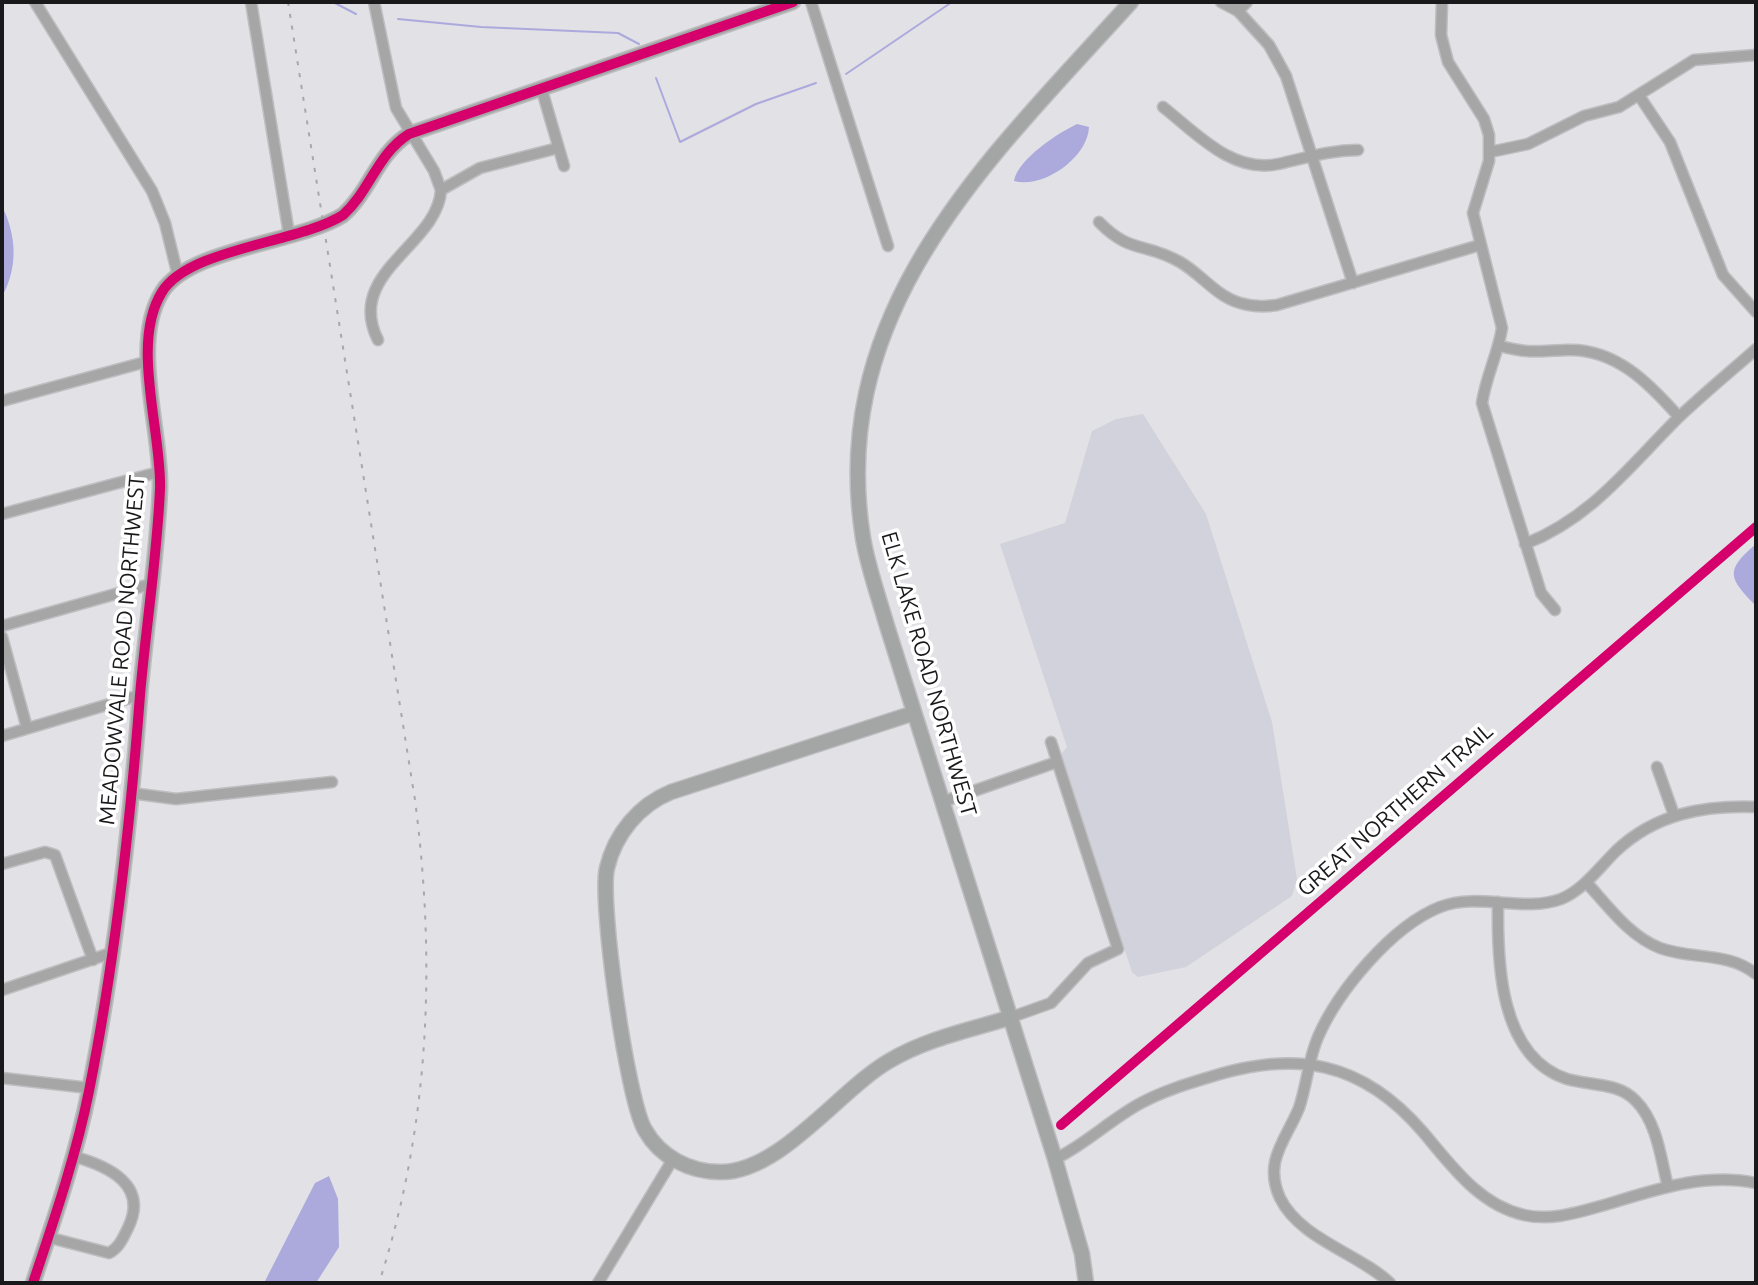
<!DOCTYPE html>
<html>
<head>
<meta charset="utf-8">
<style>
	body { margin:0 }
	#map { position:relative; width:1758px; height:1285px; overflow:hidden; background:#e1e1e6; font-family:Ubuntu,sans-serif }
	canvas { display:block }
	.frame { position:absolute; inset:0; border:4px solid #19191b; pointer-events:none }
</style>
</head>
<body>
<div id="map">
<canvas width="1758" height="1285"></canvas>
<div class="frame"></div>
</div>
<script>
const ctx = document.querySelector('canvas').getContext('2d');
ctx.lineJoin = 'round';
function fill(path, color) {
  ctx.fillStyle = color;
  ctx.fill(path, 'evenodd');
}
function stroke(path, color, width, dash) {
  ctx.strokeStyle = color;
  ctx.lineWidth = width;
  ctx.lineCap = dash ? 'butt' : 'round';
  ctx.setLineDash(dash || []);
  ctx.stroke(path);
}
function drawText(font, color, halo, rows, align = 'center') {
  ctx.font = font + ' Ubuntu,sans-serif';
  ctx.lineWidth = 7;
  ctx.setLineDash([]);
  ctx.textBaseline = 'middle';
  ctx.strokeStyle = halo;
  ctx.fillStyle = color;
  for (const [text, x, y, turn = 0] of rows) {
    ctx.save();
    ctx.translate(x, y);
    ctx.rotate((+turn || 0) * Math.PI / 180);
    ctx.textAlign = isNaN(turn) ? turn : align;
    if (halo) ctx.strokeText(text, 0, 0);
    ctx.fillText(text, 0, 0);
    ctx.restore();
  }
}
fill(new Path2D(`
	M 1143,414 L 1206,514 L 1272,722 L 1297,879 L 1292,896 L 1186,967 L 1138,977 L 1132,972 L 1061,754 L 1067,747 L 1000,544 L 1065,523 L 1092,431 L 1116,419 Z`), '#d2d2dc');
fill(new Path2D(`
	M 1077,124 L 1089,127 C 1088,157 1044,189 1014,181 C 1018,159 1058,133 1077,124 Z
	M 2,206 C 17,237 18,267 2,297 Z
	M 1756,544 L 1756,606 C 1729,578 1724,571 1756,544 Z
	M 329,1176 L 338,1199 L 339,1247 L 316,1283 L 264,1283 L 315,1183 Z`), '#aca9dc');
stroke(new Path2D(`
	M 333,2 L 356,14
	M 398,19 L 481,27 L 618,33 L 639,44
	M 846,74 L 952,2
	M 656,78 L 680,142 L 756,104 L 816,83`), '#aca9dc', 2);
const street = new Path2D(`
	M 35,2 L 152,191 L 165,223 L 178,276
	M 251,2 L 289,234
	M 374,2 L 396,108 L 434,171 L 441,190
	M 811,2 L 888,246
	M 1221,2 L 1238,11 L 1233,2
	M 1247,2 L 1238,11 L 1269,45 L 1286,76 L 1353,283
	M 1442,2 L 1441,35 L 1448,62 L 1484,119 L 1489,135 L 1489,161 L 1473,213 L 1502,328 C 1498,354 1486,376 1482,403 L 1541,593 L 1555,610
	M 541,87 L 564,166
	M 1640,97 L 1670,142 L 1723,275 L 1756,312
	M 1163,107 C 1195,132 1232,174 1278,164 C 1306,158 1329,150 1358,150
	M 1490,152 L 1528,144 L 1584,116 L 1619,107 L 1694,60 L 1756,55
	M 1099,222 C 1130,254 1145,242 1180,262 C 1201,274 1216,296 1240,303 C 1253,307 1264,307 1277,305 L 1480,245
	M 378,340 C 344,273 438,245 441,190 L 480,168 L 558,148
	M 1500,346 C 1530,354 1537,351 1567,350 C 1615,348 1649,383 1679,417
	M 2,401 L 149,361
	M 2,514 L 159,472
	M 1525,544 C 1591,518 1628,468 1677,419 C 1702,395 1730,372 1756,349
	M 2,626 L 151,584
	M 2,637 L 27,728
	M 2,736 L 140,695
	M 1657,767 L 1674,815
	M 131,793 L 176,799 L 332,782
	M 942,802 L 1057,762
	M 2,864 L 45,852 L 55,855 L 93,960
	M 1586,882 C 1608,906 1629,936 1660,948 C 1692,960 1727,951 1756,974
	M 1498,902 C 1497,961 1499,1057 1567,1079 C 1591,1086 1618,1082 1636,1101 C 1657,1122 1661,1159 1668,1187
	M 2,990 L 111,953
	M 1009,1018 L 1051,1003 L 1088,963 L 1118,949 L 1051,742
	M 2,1078 L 89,1088
	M 1055,1159 C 1086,1144 1111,1119 1141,1103 C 1163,1091 1187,1084 1210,1077 C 1296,1050 1362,1061 1423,1132 C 1451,1165 1479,1205 1524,1215 C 1551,1221 1576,1213 1601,1206 C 1652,1191 1702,1172 1756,1183
	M 47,1237 L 109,1253 C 119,1248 123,1238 128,1228 C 149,1185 109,1166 72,1156
	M 598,1283 L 673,1159
	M 1390,1283 C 1358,1253 1300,1239 1280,1198 C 1263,1161 1286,1140 1299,1108 C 1307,1085 1308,1060 1318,1037 C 1338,991 1392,926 1440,907 C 1479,892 1523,913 1561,899 C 1583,890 1599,868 1616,851 C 1655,814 1703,805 1756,807`);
const secondary = new Path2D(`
	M 914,713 L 671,792 C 639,805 615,834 607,868 C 599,901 627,1100 645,1130 C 660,1157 690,1172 720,1172 C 780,1173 839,1090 889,1061 C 926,1039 969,1030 1009,1018
	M 33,1283 C 54,1220 76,1156 89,1091 C 115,961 130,827 140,695 C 146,626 157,558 160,489 C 162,432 130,343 162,292 C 189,248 299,243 343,215 C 370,191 377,154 409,134 L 793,2
	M 1086,1283 L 1082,1254 L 1055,1159 L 887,626 C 879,598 868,568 863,538 C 826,308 991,157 1131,2`);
stroke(street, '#bebec1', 13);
stroke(secondary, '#bebec1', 17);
stroke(street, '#a5a6a5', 10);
stroke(secondary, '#a4a5a5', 14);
stroke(new Path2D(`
	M 288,2 L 415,800 C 436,963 430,1125 379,1283`), '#a8a8aa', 2, [4, 8]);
stroke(new Path2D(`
	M 1061,1125 L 1756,527
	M 33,1283 C 54,1220 76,1156 89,1091 C 115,961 130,827 140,695 C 146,626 157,558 160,489 C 162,432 130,343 162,292 C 189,248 299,243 343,215 C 370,191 377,154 409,134 L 793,2`), '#d6006c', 10);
drawText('22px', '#19191b', '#fff', [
	["MEADOWVALE ROAD NORTHWEST",122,650,-85],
	["ELK LAKE ROAD NORTHWEST",929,674,74],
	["GREAT NORTHERN TRAIL",1395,810,-41]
]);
</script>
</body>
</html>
